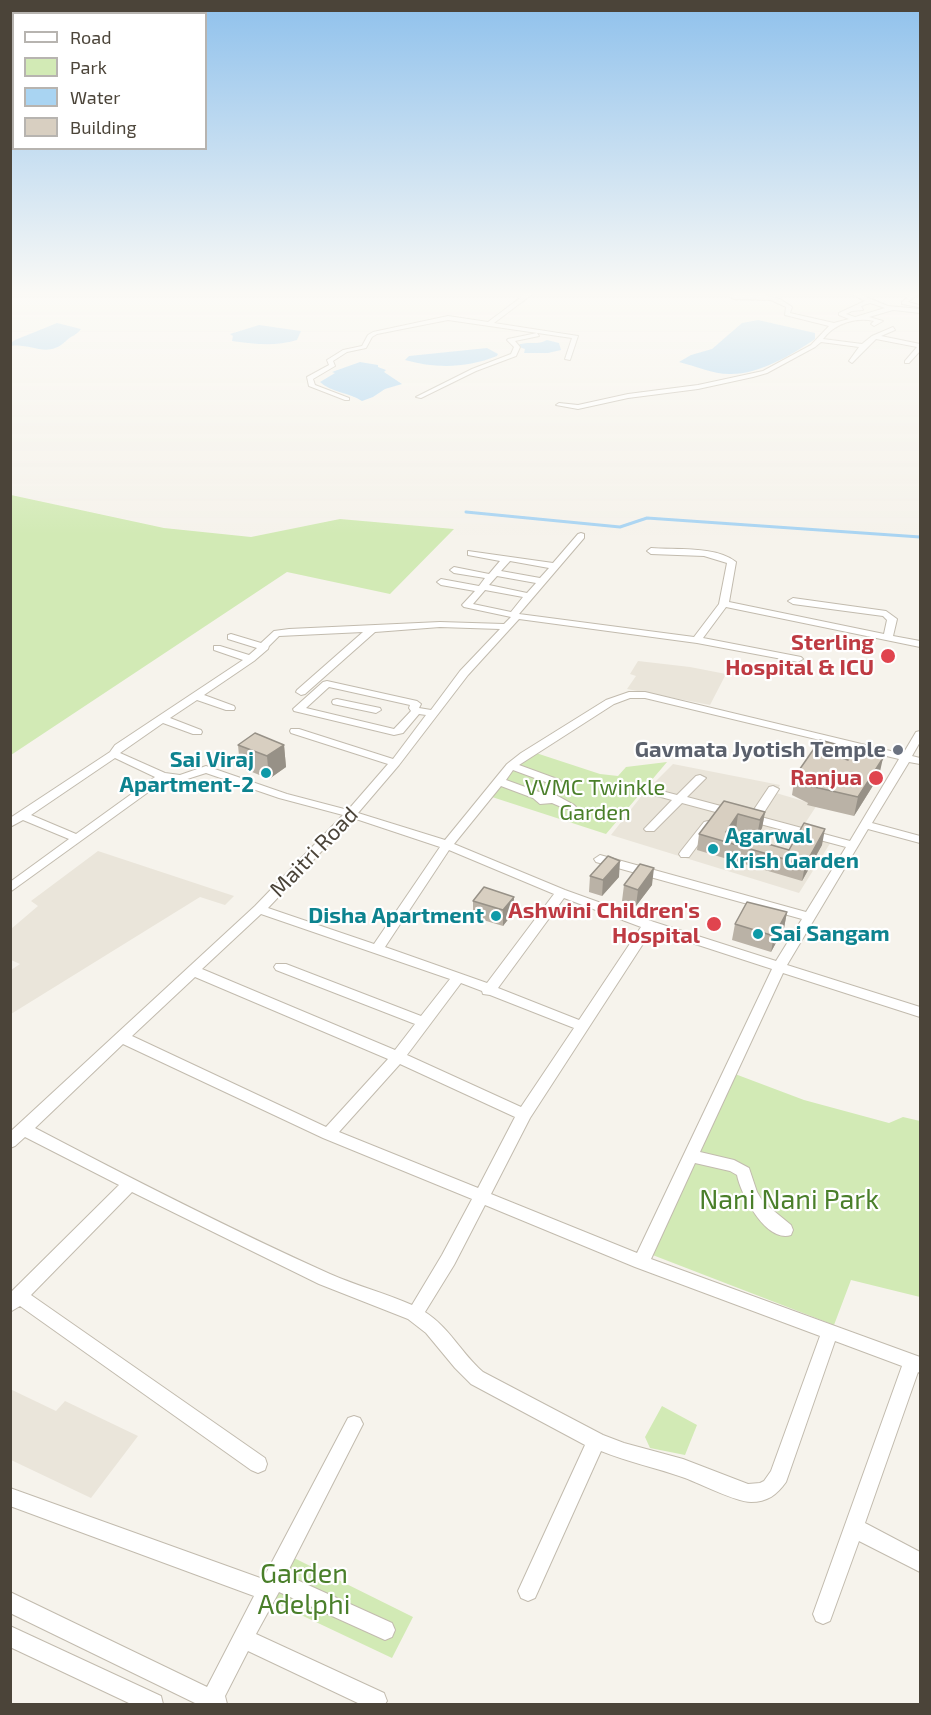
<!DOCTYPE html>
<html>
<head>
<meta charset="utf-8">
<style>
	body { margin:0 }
	#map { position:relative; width:931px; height:1715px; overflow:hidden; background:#f6f3ec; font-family:"Exo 2",sans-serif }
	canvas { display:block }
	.frame { position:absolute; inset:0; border:12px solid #4b4439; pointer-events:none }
	.legend { position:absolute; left:12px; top:12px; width:195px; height:138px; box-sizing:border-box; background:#fff; border:2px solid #b7b4b0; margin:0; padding:8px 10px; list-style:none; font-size:18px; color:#4b4439 }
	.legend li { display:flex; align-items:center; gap:12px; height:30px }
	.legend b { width:30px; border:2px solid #b7b4b0 }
</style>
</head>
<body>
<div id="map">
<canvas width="931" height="1715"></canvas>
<div class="frame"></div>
<ul class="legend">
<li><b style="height:8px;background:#fff"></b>Road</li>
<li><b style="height:16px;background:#d2eab5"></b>Park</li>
<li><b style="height:16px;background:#a9d4f2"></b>Water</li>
<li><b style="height:16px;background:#d8cfc1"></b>Building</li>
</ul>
</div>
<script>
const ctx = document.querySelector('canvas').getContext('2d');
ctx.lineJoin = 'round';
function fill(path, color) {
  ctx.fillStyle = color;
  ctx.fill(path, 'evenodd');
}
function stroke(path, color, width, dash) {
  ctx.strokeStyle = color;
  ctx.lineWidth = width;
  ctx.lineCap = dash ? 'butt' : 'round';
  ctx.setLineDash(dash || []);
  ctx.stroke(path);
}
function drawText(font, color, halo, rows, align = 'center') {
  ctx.font = font + ' "Exo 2",sans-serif';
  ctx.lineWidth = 4.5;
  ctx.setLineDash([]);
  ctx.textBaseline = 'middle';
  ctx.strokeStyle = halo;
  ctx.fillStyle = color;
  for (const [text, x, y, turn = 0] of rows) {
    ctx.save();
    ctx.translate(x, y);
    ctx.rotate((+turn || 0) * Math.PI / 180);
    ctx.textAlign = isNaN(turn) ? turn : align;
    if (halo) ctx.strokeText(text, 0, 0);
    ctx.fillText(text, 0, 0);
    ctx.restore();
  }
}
fill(new Path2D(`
	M 638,661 L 690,667 L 726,674 L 710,705 L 627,689 L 636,676 L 630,674 Z
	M 673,764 L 780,785 L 776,793 L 817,805 L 802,828 L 834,837 L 799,893 L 611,835 L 643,794 Z
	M 98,851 L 234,896 L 225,905 L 200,897 L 11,1014 L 11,970 L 20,964 L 11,960 L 11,929 L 38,906 L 31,901 Z
	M 10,1389 L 56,1411 L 65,1401 L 138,1436 L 91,1498 L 11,1460 Z`), '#eae5da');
fill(new Path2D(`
	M 11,495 L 164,528 L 251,537 L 340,519 L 454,529 L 390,594 L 287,572 L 11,755 Z
	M 536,753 L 600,774 L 618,776 L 626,767 L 667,762 L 606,834 L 492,797 L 514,768 Z
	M 735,1074 L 804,1100 L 889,1123 L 903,1117 L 920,1121 L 920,1297 L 851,1280 L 834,1325 L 650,1254 Z
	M 662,1406 L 697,1425 L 685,1455 L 650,1448 L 645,1437 Z
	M 288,1555 L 413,1617 L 392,1658 L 265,1598 Z`), '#d2eab5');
fill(new Path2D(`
	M 758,320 L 815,333 L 815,339 C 792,355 758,375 729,374 C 713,374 695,366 679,362 L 691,355 L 712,349 L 742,323 Z
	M 57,323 L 81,329 C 77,335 71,336 66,341 C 47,359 32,343 11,346 L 11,343 L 15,340 Z
	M 259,325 L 301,331 L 297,340 C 274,347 255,344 232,341 L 233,336 L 230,334 Z
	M 547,340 L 559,343 L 561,350 L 548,353 L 524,353 L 525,349 L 516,346 C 526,340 536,346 547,340 Z
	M 487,348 L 498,354 L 497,356 C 467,368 436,369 405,360 L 409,356 Z
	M 360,362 L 378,365 L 378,367 L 386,370 L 384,372 L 402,384 L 385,389 L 373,397 L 362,401 C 350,393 330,392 320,382 L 335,373 L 332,372 Z`), '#a9d4f2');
stroke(new Path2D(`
	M 466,512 L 620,527 L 647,518 L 920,537`), '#a9d4f2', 3);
const minor = new Path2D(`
	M 524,295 L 531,295 L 494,323 L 578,336 L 570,360 L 565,359 L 572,338 L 448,320 L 377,334 L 372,337 L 366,348 L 347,352 L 333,361 L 335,366 L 313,379 L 315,385 L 349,398 L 349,400 L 345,400 L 309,386 L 307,377 L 329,365 L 327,360 L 343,350 L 362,346 L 368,335 L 373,332 L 448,316 L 488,322 Z
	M 763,295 L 780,299 L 792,307 L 790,313 L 834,323 L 849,319 L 839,315 L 839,313 L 865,301 L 854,295 L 861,295 L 888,306 L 920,309 L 920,313 L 893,310 L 869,317 L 883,321 L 874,326 L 871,324 L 874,321 C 856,317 835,323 823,339 L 862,344 L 872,336 L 893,327 L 895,330 L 881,336 L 920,344 L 920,351 L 909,363 L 905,363 L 905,361 L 917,347 L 876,339 L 852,363 L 849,361 L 859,347 L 821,342 L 815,347 L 767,373 L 753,377 L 698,389 L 628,398 L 578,409 L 556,405 L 559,403 L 578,405 L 628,394 L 698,385 L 763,371 L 811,345 L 829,326 L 785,315 L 786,307 L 771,300 L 734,299 L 731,297 L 734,295 ZM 870,303 L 885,308 L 855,317 L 846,314 L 852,311 L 863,310 L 861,306 Z
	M 910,295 L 917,295 L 908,302 L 919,305 L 919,307 L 902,304 L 902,302 Z
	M 537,333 L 539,336 L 515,341 L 520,347 L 516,356 L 476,371 L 421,398 L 416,397 L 472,369 L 511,354 L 514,347 L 507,340 L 508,339 Z
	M 581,533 L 584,534 L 584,538 L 519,614 L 694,637 L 719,604 L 727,563 L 704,556 L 651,554 L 647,551 L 651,548 C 675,550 717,546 736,562 L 729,602 L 884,634 L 887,620 L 883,616 L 793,604 L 788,601 L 793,598 L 886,611 L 897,619 L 893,636 L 920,641 L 920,647 L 726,607 L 703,638 L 801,657 L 803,659 L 798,662 L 697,643 L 519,619 L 468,675 L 399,765 L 358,813 L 445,840 L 507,764 L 521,753 L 606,700 L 629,692 L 645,692 L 903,754 L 916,732 L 920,731 L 920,742 L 912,756 L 920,758 L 920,764 L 909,762 L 872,823 L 920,836 L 920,843 L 868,829 L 787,965 L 920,1007 L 920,1017 L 783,973 L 700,1152 L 734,1160 L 749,1168 L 757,1192 L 763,1202 L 791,1225 L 793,1230 L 791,1235 C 766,1243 741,1195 737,1175 L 730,1171 L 695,1163 L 651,1259 L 920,1357 L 920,1373 L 918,1372 L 865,1523 L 920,1552 L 920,1572 L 859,1541 L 830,1621 L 823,1624 L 816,1621 L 813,1614 L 902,1366 L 835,1341 L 786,1482 C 777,1495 767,1502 751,1502 C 736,1502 701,1484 685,1478 C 657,1468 628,1462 601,1451 L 535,1598 L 528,1601 L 521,1598 L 518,1591 L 585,1445 L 471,1384 L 455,1368 L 426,1333 L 408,1319 L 319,1284 L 132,1192 L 31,1295 L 265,1458 L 267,1464 L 265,1470 L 258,1473 L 251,1470 L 20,1306 L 10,1312 L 10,1293 L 119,1185 L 25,1137 L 15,1146 L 10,1148 L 10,1132 L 255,906 L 343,815 L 279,798 L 206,773 L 181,781 L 165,780 L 10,892 L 10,882 L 69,839 L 23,820 L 10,827 L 10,818 L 110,752 L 115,745 L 243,660 L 214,650 L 214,646 L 220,646 L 249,655 L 257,648 L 228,639 L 228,635 L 231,634 L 261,643 L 274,631 L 289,629 L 440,622 L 504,624 L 511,617 L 464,607 L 462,605 L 475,591 L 441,585 L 437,582 L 441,579 L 479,586 L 485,578 L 454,573 L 450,570 L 454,567 L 489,574 L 500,561 L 468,555 L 468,551 L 553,563 L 578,534 ZM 510,561 L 549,568 L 540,578 L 501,571 ZM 497,576 L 536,583 L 527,593 L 489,585 ZM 485,590 L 523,597 L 511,612 L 473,604 ZM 440,627 L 500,629 L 460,671 L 431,710 L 419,708 L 421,704 L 417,701 L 327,681 L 323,682 L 293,709 L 294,711 L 394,735 L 403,733 L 419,714 L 426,715 L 393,759 L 299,729 L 291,729 L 290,731 L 291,733 L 388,764 L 348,810 L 287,794 L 206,766 L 180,775 L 165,773 L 120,753 L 163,723 L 193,734 L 201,734 L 202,732 L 201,730 L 170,718 L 197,700 L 226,710 L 234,710 L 235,708 L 234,706 L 204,695 L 254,661 L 268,649 L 269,646 L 279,636 L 363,632 L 297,690 L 296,692 L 301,695 L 305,694 L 375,632 ZM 329,687 L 410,705 L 409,708 L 411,711 L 394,729 L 306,708 ZM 630,698 L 645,698 L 899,759 L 850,841 L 761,817 L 779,789 L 773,786 L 769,787 L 751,814 L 687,797 L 706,778 L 700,775 L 696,776 L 677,795 L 654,789 L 648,792 L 650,794 L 672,800 L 646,827 L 644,829 L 646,831 L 654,831 L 682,803 L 846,847 L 806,912 L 600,855 L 594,859 L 596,862 L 802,919 L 776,961 L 654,922 L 565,890 L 454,844 L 501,786 L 533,798 L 540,804 L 552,803 L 566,809 L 574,809 L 576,807 L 574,805 L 554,794 L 563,784 L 560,780 L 519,765 L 614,704 ZM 115,758 L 155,777 L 76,834 L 31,815 ZM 513,770 L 551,784 L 544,791 L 539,792 L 506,780 ZM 353,818 L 440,847 L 374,944 L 268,908 ZM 449,850 L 554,894 L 487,983 L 385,947 ZM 564,898 L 641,927 L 579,1020 L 498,988 ZM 261,914 L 450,979 L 421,1016 L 286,964 L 276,964 L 274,967 L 276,970 L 415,1024 L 395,1050 L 202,969 ZM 652,930 L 772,969 L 637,1253 L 491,1194 L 530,1118 ZM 195,977 L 388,1059 L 326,1127 L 132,1036 ZM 461,983 L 482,991 L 483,994 L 490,995 L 574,1028 L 521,1107 L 407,1055 ZM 123,1044 L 323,1138 L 472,1199 L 442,1255 L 412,1305 C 385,1293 357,1286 330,1274 C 230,1229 132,1179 35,1128 ZM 400,1064 L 515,1117 L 478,1188 L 339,1132 ZM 485,1205 L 635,1267 L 820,1336 L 771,1471 L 764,1481 L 760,1483 L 748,1484 L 683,1459 L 624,1443 L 603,1435 L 483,1372 C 462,1354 449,1327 425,1312 L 454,1265 Z
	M 337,699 L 380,708 L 381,710 L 376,713 L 333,704 L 332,702 L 333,700 Z
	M 708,821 L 712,822 L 714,824 L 712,826 L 689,857 L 681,857 L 679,854 L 681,851 L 704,822 Z
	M 354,1416 L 360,1418 L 363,1424 L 286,1575 L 392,1623 L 395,1630 L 392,1637 L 385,1640 L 279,1592 L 256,1634 L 384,1693 L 387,1701 L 385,1704 L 360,1704 L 248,1651 L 225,1696 L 227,1704 L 197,1704 L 10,1613 L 10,1592 L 207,1687 L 254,1596 L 10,1506 L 10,1488 L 263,1579 L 348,1418 Z
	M 10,1626 L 161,1696 L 163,1704 L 131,1704 L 10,1647 Z`);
stroke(minor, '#c2bbae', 2);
fill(minor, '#fff');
fill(new Path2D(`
	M 835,744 L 833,756 L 879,776 L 854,816 L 807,805 L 808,803 L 792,795 L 795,776 Z
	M 238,745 L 284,745 L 286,767 L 269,779 L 240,767 Z
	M 724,801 L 765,812 L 762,828 L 757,836 L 736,830 L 733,834 L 789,850 L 822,845 L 802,881 L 697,850 L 699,834 Z
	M 590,876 L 619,877 L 602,896 L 589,892 Z
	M 624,885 L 652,885 L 636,906 L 622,901 Z
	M 514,897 L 513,913 L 503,926 L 473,917 L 473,901 Z
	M 787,912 L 784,928 L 771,952 L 732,940 L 735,924 Z`), '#bab2a6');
fill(new Path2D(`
	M 835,744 L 831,763 L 828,754 Z
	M 284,745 L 286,767 L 269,779 L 267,756 Z
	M 883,758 L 879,776 L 854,816 L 858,797 Z
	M 765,812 L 762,828 L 757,836 L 760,820 Z
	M 738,814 L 736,830 L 727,843 L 726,832 Z
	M 825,829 L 822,845 L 802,881 L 805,865 Z
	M 620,861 L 619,877 L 602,896 L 603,880 Z
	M 654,868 L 652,885 L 636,906 L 638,890 Z
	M 514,897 L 513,913 L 503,926 L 503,910 Z
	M 787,912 L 784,928 L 771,952 L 774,936 Z`), '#979187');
const building = new Path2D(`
	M 255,733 L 284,745 L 267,756 L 238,745 Z
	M 820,740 L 835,744 L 828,754 L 848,760 L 855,750 L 883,758 L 858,797 L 810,786 L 811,784 L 795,776 Z
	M 724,801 L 765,812 L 760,820 L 738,814 L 726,832 L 789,850 L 804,823 L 825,829 L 805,865 L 699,834 Z
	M 608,856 L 620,861 L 603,880 L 590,876 Z
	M 640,864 L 654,868 L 638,890 L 624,885 Z
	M 484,887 L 514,897 L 503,910 L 473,901 Z
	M 747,902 L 787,912 L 774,936 L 735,924 Z`);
fill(building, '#d8cfc1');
stroke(building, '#979187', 1.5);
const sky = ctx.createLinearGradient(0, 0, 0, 535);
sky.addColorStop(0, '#8fc1ec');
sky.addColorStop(0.55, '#fbfaf6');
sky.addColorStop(1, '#fbfaf600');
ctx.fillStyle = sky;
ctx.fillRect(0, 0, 931, 535);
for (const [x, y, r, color] of [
	[888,656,8,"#e0444e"],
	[898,750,6,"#6b7280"],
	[266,773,6,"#0f9aa8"],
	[876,778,8,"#e0444e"],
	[713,849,6,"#0f9aa8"],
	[496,916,6,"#0f9aa8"],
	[714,924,8,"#e0444e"],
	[758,934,6,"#0f9aa8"]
]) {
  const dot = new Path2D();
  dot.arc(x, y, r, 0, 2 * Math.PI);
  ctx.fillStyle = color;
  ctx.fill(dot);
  stroke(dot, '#fff', 2);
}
drawText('bold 22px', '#be3a42', '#fff', [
	["Sterling",874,643],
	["Hospital & ICU",874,668],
	["Ranjua",862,778],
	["Ashwini Children's",700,911],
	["Hospital",700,936]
], 'right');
drawText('bold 22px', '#5b616d', '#fff', [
	["Gavmata Jyotish Temple",886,750]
], 'right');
drawText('bold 22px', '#0d838f', '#fff', [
	["Sai Viraj",254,760],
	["Apartment-2",254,785],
	["Agarwal",725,836,"left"],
	["Krish Garden",725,861,"left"],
	["Disha Apartment",484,916],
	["Sai Sangam",770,934,"left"]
], 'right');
drawText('22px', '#4a7f2a', '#fff', [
	["VVMC Twinkle",595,788],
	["Garden",595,813]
]);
drawText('22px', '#4b4439', '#fff', [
	["Maitri Road",314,852,-46]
]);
drawText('27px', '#4a7f2a', '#fff', [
	["Nani Nani Park",789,1200],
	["Garden",304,1574],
	["Adelphi",304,1605]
]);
</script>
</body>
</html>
